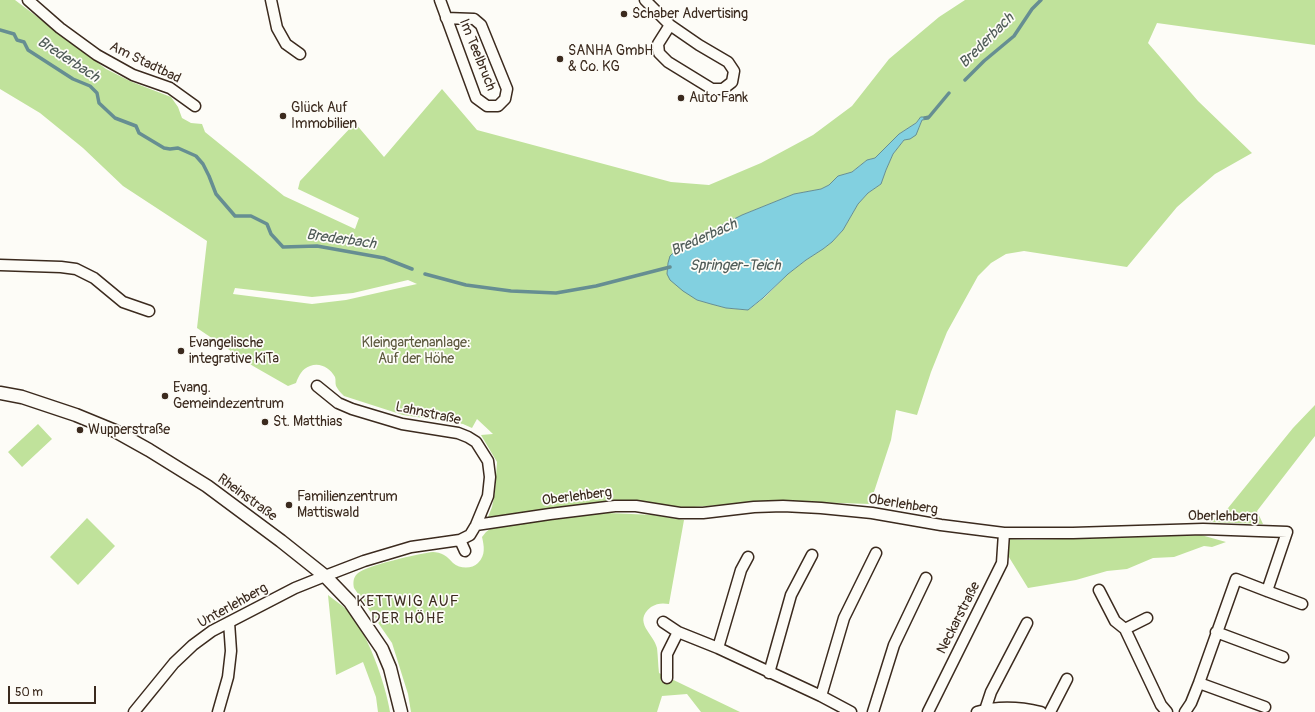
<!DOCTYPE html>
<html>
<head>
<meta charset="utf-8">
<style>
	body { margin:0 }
	#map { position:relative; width:1315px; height:712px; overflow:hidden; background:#fdfcf7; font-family:Pangolin,sans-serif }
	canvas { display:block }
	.scale { position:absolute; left:8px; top:686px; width:88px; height:18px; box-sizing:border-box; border:2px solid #3b2a1e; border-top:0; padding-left:5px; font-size:12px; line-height:14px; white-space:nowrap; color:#3b2a1e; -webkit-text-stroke:3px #fdfcf7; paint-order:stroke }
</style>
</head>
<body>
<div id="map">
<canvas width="1315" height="712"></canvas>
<div class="scale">50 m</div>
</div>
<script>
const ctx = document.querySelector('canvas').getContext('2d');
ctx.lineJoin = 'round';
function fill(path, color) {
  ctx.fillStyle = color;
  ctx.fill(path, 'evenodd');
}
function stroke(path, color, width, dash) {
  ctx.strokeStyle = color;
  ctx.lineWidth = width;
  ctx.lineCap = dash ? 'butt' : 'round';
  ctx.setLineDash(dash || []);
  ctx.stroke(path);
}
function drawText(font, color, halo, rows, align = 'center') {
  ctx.font = font + ' Pangolin,sans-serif';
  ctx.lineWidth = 3.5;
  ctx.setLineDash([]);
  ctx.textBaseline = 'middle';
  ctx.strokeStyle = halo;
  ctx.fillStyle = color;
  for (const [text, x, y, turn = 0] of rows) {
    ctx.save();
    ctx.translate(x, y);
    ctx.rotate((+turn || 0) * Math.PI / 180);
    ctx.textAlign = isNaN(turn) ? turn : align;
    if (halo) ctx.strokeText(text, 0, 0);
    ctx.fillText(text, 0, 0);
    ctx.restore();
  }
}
fill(new Path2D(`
	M 0,0 L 15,0 L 106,69 L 132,82 L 171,97 L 178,107 L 182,118 L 191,123 L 202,124 L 205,132 L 284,196 L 355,229 L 359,218 L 298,189 L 300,181 L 355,123 L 384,157 L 442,89 L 477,130 L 671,182 L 709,185 L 761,163 L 813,135 L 852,106 L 889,59 L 939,17 L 965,0 L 1315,0 L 1315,45 L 1157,23 L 1148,43 L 1198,101 L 1252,153 L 1215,174 L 1177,207 L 1127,267 L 1024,251 L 1006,254 L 991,263 L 978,276 L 947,332 L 931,372 L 917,415 L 896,410 L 891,440 L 870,504 L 780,501 L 679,508 L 628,501 L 600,503 L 488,517 L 492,507 L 495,492 L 497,462 L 481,435 L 493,434 L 477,419 L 472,428 L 463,424 L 403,415 L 344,396 C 341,393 338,390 336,386 C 335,383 336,380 335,377 C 330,368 320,362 310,366 C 302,369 299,375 296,383 L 288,386 L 253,366 L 197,328 L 207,241 L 123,186 L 83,148 L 40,113 L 0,89 ZM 921,117 L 929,119 L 922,120 L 919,128 L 910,139 L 904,140 L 900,145 L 893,154 L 886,170 L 881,184 L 868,193 L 858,204 L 843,230 L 832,242 L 823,249 L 806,260 L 788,274 L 764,298 L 748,310 L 726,308 L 697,300 L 667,274 L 668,263 L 679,247 L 742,215 L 794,194 L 821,189 L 829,185 L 838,176 L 852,172 L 867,160 L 875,158 L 899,134 L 916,123 ZM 408,280 L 417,284 L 346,300 L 312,304 L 233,294 L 235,288 L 312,297 L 353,293 Z
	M 1315,405 L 1315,436 L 1257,511 L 1263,524 L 1209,522 L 1224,513 L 1293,428 Z
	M 38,424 L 52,439 L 22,467 L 8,452 Z
	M 609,513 L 653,515 L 684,520 L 669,604 C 663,603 657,603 651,607 C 632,622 654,634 657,648 C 658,656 658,665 659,673 L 740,712 L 701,712 L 687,694 L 662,696 L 657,712 L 411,712 L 408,694 L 392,643 L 354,588 C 353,583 353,578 357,574 C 364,566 421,553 433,552 C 436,552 441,553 444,555 C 448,557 450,560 453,563 C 460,569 472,569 478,563 C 486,555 484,546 482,537 L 486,532 L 491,528 L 571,516 Z
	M 87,518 L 115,546 L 78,585 L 50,557 Z
	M 1201,535 L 1226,542 L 1212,547 L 1204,546 L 1174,557 L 1153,558 L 1127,569 L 1107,571 L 1076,580 L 1028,588 L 1007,554 L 1009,539 L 1028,540 Z
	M 328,595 C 334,600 342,605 347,610 C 367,630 386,685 390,712 L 378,712 L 376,697 L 363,662 L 336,675 Z`), '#c0e29b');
const water = new Path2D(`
	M 921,117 L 929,117 L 929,119 L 922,120 L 916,135 L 910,139 L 904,140 L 893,154 L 886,170 L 881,184 L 868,193 L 858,204 L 843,230 L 832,242 L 823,249 L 806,260 L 788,274 L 763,298 L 748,310 L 726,308 L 711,304 L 697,300 L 683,291 L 670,280 L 667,274 L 668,263 L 670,256 L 679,247 L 742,215 L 794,194 L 821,189 L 829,185 L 838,176 L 852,172 L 867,160 L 875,158 L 899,134 L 916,123 Z`);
fill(water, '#82d0e0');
stroke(water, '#668e92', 1);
stroke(new Path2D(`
	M 0,30 L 14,34 L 17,40 L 24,42 L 28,50 L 73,79 L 90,86 L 97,93 L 99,103 L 115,118 L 136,126 L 139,133 L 164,148 L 170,149 L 178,148 L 196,156 L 203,164 L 209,176 L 216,194 L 235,216 L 251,216 L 267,224 L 271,234 L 283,247 L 317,246 L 384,258 L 412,269
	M 965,80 L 984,61 L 1014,36 L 1032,9 L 1041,0
	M 925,118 L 929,117 L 949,93
	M 425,274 L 466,285 L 511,291 L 556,293 L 596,286 L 670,267`), '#668e92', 3.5);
const minor = new Path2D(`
	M 28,0 L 60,28 L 97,55 L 133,75 L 170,88 L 195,106
	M 271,0 L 277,28 L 286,44 L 300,54
	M 440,0 L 476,98 L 487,106 L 498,106 L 505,99 L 507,89 L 481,25 L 474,19 L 446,18
	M 645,0 L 670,25 L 699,45 L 728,62 L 734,71 L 732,82 L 723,89 L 712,89 L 668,62 L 659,53 L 658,44 L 670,25
	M 0,265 L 61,267 L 76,269 L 94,278 L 123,302 L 149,311
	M 476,525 L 550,514 L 615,506 L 636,506 L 680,513 L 703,513 L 754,507 L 783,506 L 821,508 L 872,513 L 941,525 L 1004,533 L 1073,533 L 1203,529 L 1287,532 L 1267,591 L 1236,579 L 1199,683 L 1191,703 L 1185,712
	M 460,540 L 465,551
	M 1099,590 L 1115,621 L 1125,629 L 1161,705 L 1167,712
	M 1267,591 L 1302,604
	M 663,622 L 678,632 L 718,648 L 821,696 L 851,712
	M 1125,629 L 1147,618
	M 1216,632 L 1283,657
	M 718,648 L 741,570 L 748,557
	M 769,673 L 791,595 L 812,555
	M 667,678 L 667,654 L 678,632
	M 1199,683 L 1265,707
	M 821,696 L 844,618 L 876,553
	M 985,710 L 991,692 L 1027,623
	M 134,712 L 174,663 L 193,645 L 212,631 L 295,588 L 325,576 L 364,561 L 411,547 L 460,540 L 470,535 L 476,525 L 488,496 L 490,477 L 488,461 L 476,442 L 468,437 L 458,433 L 402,424 L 352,409 L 338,403 L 317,386
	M 218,712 L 228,677 L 231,651 L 229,622
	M 873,712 L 894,645 L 926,578
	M 928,712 L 1002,563 L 1004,533
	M 977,712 C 997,706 1020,707 1041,712
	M 1050,712 L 1067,679`);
const tertiary = new Path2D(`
	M 0,393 L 22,397 L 76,415 L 115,431 L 149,450 L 207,486 L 281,541 L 325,576 L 350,602 L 382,649 L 390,668 L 401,712`);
stroke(minor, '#3b2a1e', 13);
stroke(tertiary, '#3b2a1e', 15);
stroke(minor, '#fdfcf7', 10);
stroke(tertiary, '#fdfcf7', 12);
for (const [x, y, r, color] of [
	[624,14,4,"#3b2a1e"],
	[560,59,4,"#3b2a1e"],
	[681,98,4,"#3b2a1e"],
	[283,116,4,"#3b2a1e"],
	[181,351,4,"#3b2a1e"],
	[165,396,4,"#3b2a1e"],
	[265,422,4,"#3b2a1e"],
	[80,430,4,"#3b2a1e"],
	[289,505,4,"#3b2a1e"]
]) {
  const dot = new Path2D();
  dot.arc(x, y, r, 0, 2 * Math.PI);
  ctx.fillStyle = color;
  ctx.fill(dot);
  stroke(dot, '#fdfcf7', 1.5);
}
drawText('14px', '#3b2a1e', '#fdfcf7', [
	["Schaber Advertising",632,14],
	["SANHA GmbH",568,51],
	["& Co. KG",568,67],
	["Auto Fank",689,98],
	["Glück Auf",291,108],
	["Immobilien",291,124],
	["Evangelische",189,343],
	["integrative KiTa",189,359],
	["Evang.",173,388],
	["Gemeindezentrum",173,404],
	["St. Matthias",273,422],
	["Wupperstraße",88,430],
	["Familienzentrum",297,497],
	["Mattiswald",297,513]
], 'left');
drawText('14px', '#3b2a1e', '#fdfcf7', [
	["Im Teelbruch",477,55,68],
	["Am Stadtbad",145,63,26],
	["Lahnstraße",428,414,12],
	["Oberlehberg",577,497,-7],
	["Rheinstraße",247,498,36],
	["Oberlehberg",903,505,9],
	["Oberlehberg",1223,517,1],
	["Unterlehberg",233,606,-29],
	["Neckarstraße",959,618,-63]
]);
drawText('14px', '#5c583d', '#fdfcf7', [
	["Kleingartenanlage:",416,343],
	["Auf der Höhe",416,359]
]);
drawText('italic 15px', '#505c58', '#fdfcf7', [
	["Brederbach",987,41,-45],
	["Brederbach",68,60,33],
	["Brederbach",704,238,-24],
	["Brederbach",341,240,8],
	["Springer-Teich",735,266]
]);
ctx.letterSpacing = '1px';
drawText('15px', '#3b2a1e', '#fdfcf7', [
	["KETTWIG AUF",408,602],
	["DER HÖHE",408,619]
]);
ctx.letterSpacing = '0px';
</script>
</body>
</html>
